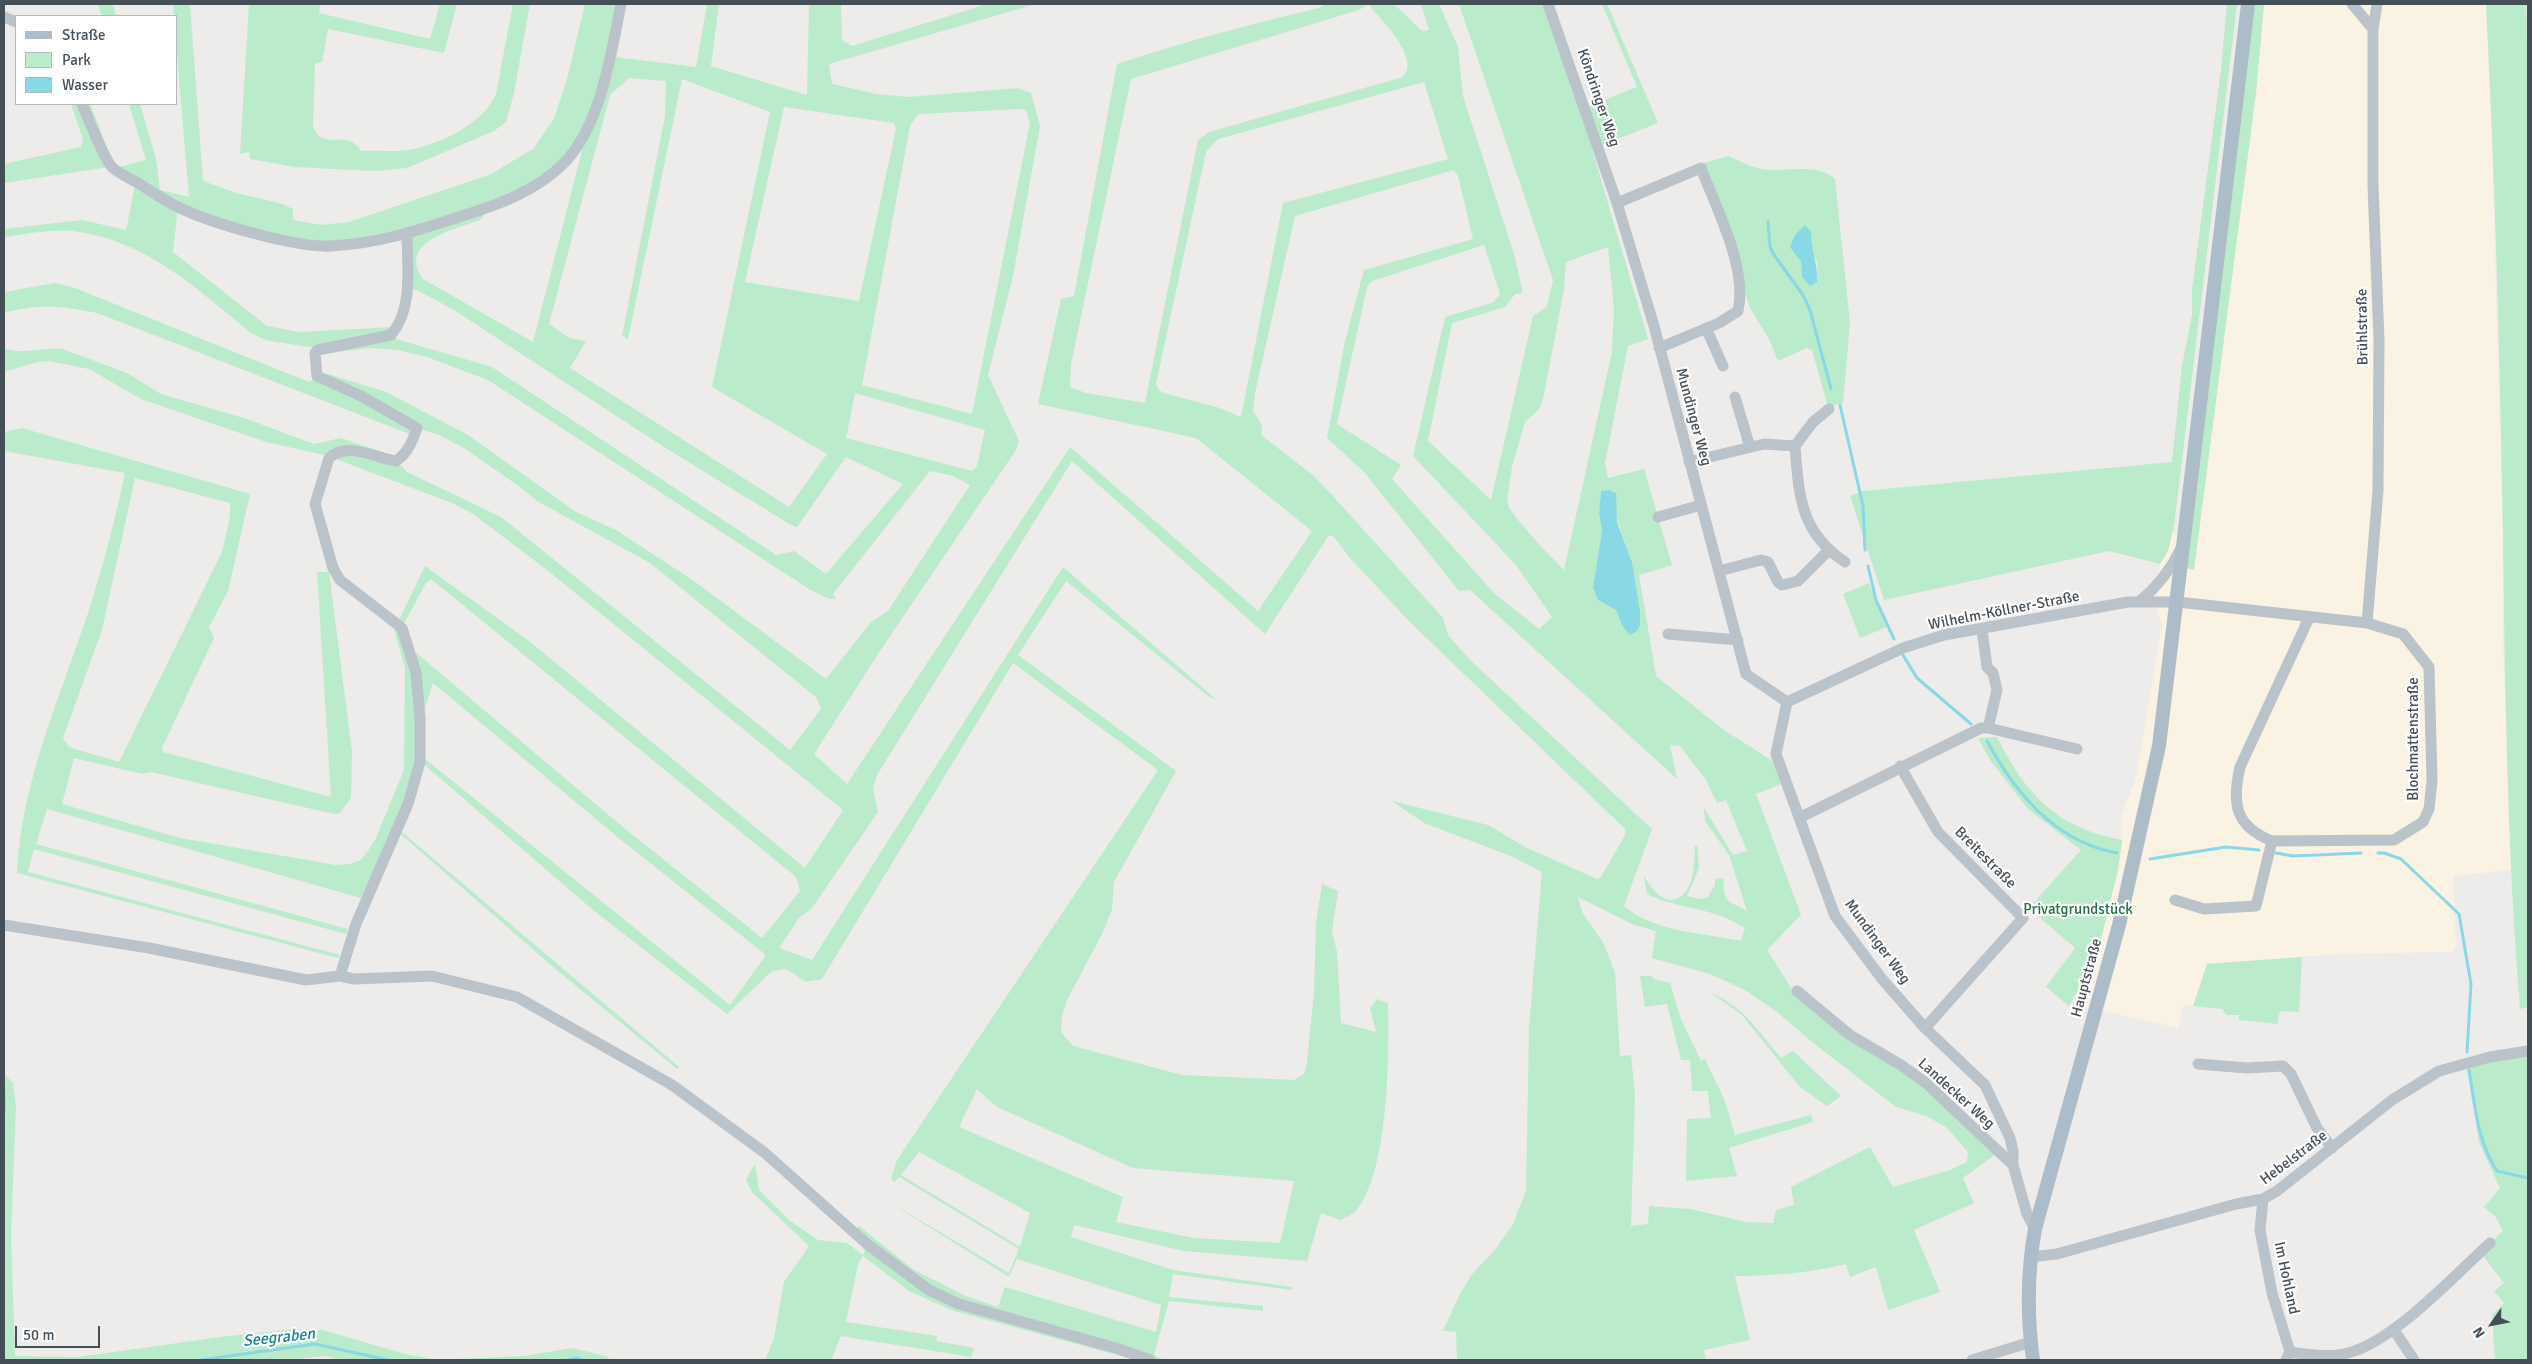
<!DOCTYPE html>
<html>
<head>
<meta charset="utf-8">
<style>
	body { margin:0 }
	#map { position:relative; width:2532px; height:1364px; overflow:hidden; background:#eeebeb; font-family:Signika,sans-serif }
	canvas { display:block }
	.frame { position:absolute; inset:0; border:5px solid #454f57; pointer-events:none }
	.legend { position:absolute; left:15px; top:15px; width:162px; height:90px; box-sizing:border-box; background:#fff; border:1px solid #b5b9bc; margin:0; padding:6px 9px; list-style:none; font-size:15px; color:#454f57 }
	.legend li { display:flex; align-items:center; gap:10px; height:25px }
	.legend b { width:25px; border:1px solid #b5b9bc }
	.north { position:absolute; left:2467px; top:1299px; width:50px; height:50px; -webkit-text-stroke:4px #fff; paint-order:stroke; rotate:237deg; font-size:14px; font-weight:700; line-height:20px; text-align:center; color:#454f57 }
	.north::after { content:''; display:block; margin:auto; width:18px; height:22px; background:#454f57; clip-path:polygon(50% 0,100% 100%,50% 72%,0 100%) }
	.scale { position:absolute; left:15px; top:1326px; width:85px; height:22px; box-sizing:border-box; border:2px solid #454f57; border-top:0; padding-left:6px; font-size:15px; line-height:18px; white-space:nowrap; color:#454f57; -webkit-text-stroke:4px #fff; paint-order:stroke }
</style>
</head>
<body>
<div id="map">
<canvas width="2532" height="1364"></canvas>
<div class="frame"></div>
<ul class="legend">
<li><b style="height:6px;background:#acbcc9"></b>Straße</li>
<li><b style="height:14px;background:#baebca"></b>Park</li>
<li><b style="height:14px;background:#89d8e6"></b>Wasser</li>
</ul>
<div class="north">N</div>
<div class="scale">50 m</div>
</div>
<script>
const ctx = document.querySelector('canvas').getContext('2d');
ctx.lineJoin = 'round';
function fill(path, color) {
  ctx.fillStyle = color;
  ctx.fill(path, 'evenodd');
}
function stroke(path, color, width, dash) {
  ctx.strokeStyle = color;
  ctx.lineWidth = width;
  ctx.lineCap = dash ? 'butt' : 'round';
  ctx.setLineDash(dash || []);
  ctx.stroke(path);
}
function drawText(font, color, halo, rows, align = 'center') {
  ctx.font = font + ' Signika,sans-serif';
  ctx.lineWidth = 4.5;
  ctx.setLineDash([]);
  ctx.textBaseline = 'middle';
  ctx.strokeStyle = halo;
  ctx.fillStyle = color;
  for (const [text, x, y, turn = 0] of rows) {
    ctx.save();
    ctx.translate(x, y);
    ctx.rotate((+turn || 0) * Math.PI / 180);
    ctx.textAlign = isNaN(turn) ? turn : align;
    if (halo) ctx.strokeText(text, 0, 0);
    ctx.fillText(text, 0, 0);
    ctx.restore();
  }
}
fill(new Path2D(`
	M 2264,4 L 2486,4 L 2491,110 L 2503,534 L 2503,643 L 2512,870 L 2453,876 L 2456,946 L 2452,952 L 2338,954 L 2208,964 L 2193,1006 L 2183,1005 L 2178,1028 L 2083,1006 L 2122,849 L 2121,815 L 2135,782 L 2162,625 L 2156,609 L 2160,564 L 2168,551 L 2172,534 L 2188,535 L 2184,568 L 2194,570 L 2256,93 Z`), '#faf2e3');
fill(new Path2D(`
	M 98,4 L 113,4 L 116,16 L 102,16 Z
	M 173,4 L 190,4 L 203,181 L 236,193 L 283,204 L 293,209 L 293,220 L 321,225 L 349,222 L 489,175 L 533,149 L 554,119 L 567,79 L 585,4 L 618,4 L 607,56 L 696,67 L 707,4 L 719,4 L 711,66 L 807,95 L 809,4 L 841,4 L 842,40 L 852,46 L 987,4 L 1036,4 L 829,64 L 832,84 L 876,94 L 908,97 L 1018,88 L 1031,93 L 1040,126 L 1013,276 L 988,375 L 1019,441 L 1016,450 L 880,651 L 814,754 L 847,784 L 1070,447 L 1258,611 L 1312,531 L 1196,438 L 1038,404 L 1061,299 L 1074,296 L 1117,64 C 1184,42 1250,24 1319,8 L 1326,4 L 1368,4 L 1359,10 L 1131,79 L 1071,364 L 1070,387 L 1086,393 L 1145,403 L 1198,140 L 1209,132 L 1403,77 C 1421,57 1381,20 1368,4 L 1394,4 L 1422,31 L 1429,30 L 1421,4 L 1439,4 L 1458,47 L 1463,96 L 1514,254 L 1522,289 L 1522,293 L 1515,294 L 1505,307 L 1452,323 L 1428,441 L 1491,500 L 1533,316 L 1547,307 L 1553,280 L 1459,4 L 1548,4 L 1586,107 L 1637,87 L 1602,4 L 1607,4 L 1658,123 L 1592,149 L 1648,339 L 1628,346 L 1605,463 L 1608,478 L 1644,469 L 1672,565 L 1639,575 L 1656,676 L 1724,730 L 1768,758 L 1773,762 L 1781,784 L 1756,794 L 1801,915 L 1767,950 L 1797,997 L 1909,1073 L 1996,1154 L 1963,1178 L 1974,1203 L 1914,1230 L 1940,1292 L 1888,1310 L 1876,1267 L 1850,1277 L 1846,1264 C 1809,1273 1773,1276 1735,1276 L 1750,1340 L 1704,1350 L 1706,1360 L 1457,1360 L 1456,1332 L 1443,1331 L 1459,1296 L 1472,1274 L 1495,1250 L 1513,1224 L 1526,1191 L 1529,1028 L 1542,872 L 1511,856 L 1424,823 L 1392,801 L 1488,825 L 1525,847 L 1597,879 L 1601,877 L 1625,835 L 1626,830 L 1411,623 L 1349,557 L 1334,537 L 1329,535 L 1265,634 L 1072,461 L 877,775 L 873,787 L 878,812 L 812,908 L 799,918 L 779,948 L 812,960 L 1063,567 L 1217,700 L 1208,696 L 1066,581 L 1018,655 L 1176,771 L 1114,882 L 1112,910 L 1102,934 L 1067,1000 L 1062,1016 L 1061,1032 L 1073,1046 L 1182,1075 L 1294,1080 L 1304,1074 L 1307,1063 L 1314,992 L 1316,923 L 1322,884 L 1338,891 L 1332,931 L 1337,952 L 1341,1023 L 1376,1032 L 1370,1008 L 1377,999 L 1388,1003 C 1389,1057 1389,1163 1359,1207 C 1355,1214 1346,1217 1340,1220 L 1321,1213 L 1307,1261 L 1184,1251 L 1074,1225 L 1071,1237 L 1173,1270 L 1292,1287 L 1291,1290 L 1173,1274 L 1169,1297 L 1263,1306 L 1263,1311 L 1169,1301 L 1154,1355 L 1164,1360 L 1136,1360 L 954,1311 L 909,1291 L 863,1256 L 858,1264 L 846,1322 L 937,1336 L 936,1341 L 974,1348 L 971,1357 L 841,1336 L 831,1360 L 765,1360 L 774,1338 L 784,1282 L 809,1246 L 752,1192 L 746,1179 L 755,1164 L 759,1190 L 789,1220 L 818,1240 L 847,1243 L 863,1255 L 867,1244 L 855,1232 L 859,1226 L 914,1270 L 966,1296 L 998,1307 L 1005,1287 L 1156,1332 L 1161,1305 L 1017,1259 L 1009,1277 L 881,1197 L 1009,1273 L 1019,1249 L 899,1177 L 894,1182 L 891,1178 L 897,1160 L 1158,770 L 1013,663 L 822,979 L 806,982 L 786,969 L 772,971 L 727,1014 L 593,910 L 420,761 L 396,827 L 679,1067 L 677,1069 L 552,966 L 396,830 L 361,898 L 47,809 L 36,844 L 348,929 L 346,934 L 34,849 L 28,872 L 340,955 L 338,958 L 17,873 C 21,783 60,697 88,613 C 103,567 115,520 125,473 L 4,451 L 4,432 L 22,428 L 250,494 L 228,591 L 209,627 L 214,638 L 162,748 L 163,752 L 331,797 L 317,572 L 329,572 L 352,752 L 351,798 L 340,813 L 334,814 L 151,772 L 142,774 L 74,758 L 62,804 L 180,838 L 336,865 L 350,864 L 361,860 L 367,852 L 375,840 L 404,770 L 405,667 L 394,630 L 425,566 L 529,641 L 805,868 L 843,810 L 547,570 L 473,514 L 452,503 L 328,456 L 266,442 L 141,399 L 89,369 L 49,361 L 37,362 L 4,372 L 4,348 C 23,356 43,346 63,349 L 127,373 L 161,394 L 247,419 L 314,444 L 341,438 L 391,455 L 407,472 L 501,517 L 790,750 L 821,709 L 817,698 L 650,563 L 537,501 L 520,487 L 464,448 L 439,435 L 417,428 L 412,435 L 97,313 C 58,306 43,303 4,313 L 4,292 L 55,283 L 75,288 L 309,382 L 317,376 L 328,374 L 386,392 L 468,435 L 576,512 L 616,530 L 694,581 L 826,679 L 871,622 L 888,611 L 970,485 L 953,476 L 930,471 L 833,594 L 836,599 L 829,599 L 809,589 L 488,380 L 427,357 L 398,350 L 371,348 L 322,354 L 315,348 L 265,340 L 251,333 C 197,289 145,239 72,231 C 50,229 26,234 4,237 L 4,229 L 82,220 L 126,230 L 136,181 L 109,167 L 4,183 L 4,164 L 81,147 L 83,139 L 71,104 L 90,104 L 115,168 L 146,160 L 129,104 L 140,104 L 156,159 L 160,190 L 189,197 L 176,43 L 176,16 L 174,16 ZM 629,78 L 666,81 L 665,116 L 622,336 L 628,339 L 682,79 L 770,112 L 712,387 L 827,454 L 789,507 L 570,368 L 586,341 L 569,338 L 549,324 L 610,95 ZM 1424,82 L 1448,159 L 1283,203 L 1241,417 L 1220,408 L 1164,393 L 1159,390 L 1156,384 L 1206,152 L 1218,139 ZM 784,107 L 894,123 L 896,129 L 859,301 L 745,282 ZM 1022,109 L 1026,111 L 1030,123 L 972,414 L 862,385 L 910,126 L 918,114 ZM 584,143 L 533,342 L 423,279 C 396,241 457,229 482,219 L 488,206 L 543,178 ZM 1454,170 L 1458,176 L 1473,239 L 1364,270 L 1345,341 L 1327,438 L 1365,473 L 1459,591 L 1470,590 L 1677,779 L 1670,745 L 1680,746 L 1706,780 L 1717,803 L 1726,800 L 1747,851 L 1733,855 L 1704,808 L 1705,821 L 1729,855 L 1747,911 C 1726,899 1725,905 1723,878 L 1715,879 L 1715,885 L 1708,897 L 1701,899 L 1687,896 L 1699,868 L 1697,846 L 1695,846 C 1694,860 1695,876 1688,888 C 1673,913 1653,893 1644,876 L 1647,894 C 1680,910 1710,906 1745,928 L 1741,941 C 1703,933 1654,932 1624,906 L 1652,829 L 1470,660 L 1448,635 L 1443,618 L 1332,495 L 1314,476 L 1261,435 L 1262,425 L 1253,411 L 1255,393 L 1295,216 ZM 178,207 L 250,229 L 328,245 L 407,231 L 409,289 L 417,290 L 454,310 L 664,447 L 791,525 L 797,527 L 846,457 L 903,484 L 826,574 L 794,551 L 776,555 L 492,367 L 396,339 L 393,327 L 300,332 L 267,326 L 173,252 ZM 1484,245 L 1500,294 L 1494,302 L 1445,317 L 1413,456 L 1516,565 L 1552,617 L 1539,629 L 1495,594 L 1392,479 L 1401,465 L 1337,424 L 1367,287 L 1372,281 ZM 1608,247 L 1614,310 L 1612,352 L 1564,570 L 1542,548 L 1519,521 L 1509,508 L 1507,500 L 1512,467 L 1525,422 L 1540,408 L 1544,394 L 1564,289 L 1566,262 ZM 855,393 L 985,430 L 977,466 L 972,471 L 846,438 ZM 135,478 L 230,503 L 230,517 L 222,552 L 119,762 L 69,747 L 63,738 L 102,630 ZM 1601,492 L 1616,494 L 1615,514 L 1632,562 L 1640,625 L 1622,625 L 1616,610 L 1598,600 L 1593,588 L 1602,530 L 1599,514 ZM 431,579 L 796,877 L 800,891 L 762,938 L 618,823 L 408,646 L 401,629 L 426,583 ZM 433,683 L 620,839 L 766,955 L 730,1005 L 419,754 L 423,714 ZM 1578,897 L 1634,925 L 1656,931 L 1652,958 L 1710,974 L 1745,990 L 1777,1012 L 1812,1042 L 1896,1107 L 1926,1116 L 1946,1127 L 1968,1152 L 1967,1162 L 1950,1170 L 1893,1187 L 1870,1147 L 1791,1187 L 1794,1205 L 1776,1210 L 1773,1223 L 1746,1222 L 1691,1209 L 1649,1206 L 1648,1224 L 1631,1226 L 1635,1094 L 1631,1055 L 1620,1056 L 1615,973 L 1604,944 L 1582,912 ZM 977,1089 L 997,1107 L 1133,1168 L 1294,1181 L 1280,1243 L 1194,1238 L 1116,1222 L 1123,1197 L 959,1127 ZM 919,1152 L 1030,1213 L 1020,1247 L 901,1175 Z
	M 249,4 L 320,4 L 319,13 L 430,39 L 440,4 L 457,4 L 444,53 L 328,29 L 322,62 L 315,64 L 313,126 C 323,154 346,126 361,151 C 376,150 393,152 408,150 C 439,145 483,124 496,94 L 513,4 L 530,4 L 514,93 L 506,122 L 494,131 L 407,168 L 374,171 L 295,167 L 250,159 L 249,152 L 240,154 Z
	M 2227,4 L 2237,4 L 2174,526 L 2168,551 L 2160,564 L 2109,551 L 1884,600 L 1850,496 L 1863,491 L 2172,462 L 2182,366 L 2192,315 L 2192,289 L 2221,70 Z
	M 2251,4 L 2264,4 L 2256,93 L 2194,570 L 2184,568 Z
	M 2486,4 L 2526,4 L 2528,76 L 2528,1007 L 2520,1009 C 2507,851 2505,692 2503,534 C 2500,357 2495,180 2486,4 Z
	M 1728,156 C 1738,160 1750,167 1761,169 C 1784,173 1816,162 1835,179 L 1850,323 L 1843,403 L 1828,407 L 1812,350 L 1807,348 L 1778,361 L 1769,339 L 1751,310 L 1746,296 L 1743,269 L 1729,223 L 1701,164 ZM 1811,232 L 1811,250 L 1817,262 L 1817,282 L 1802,277 L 1801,262 L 1798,257 Z
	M 1869,583 L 1887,627 L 1860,638 L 1843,594 Z
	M 1997,737 C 2026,795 2057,828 2122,840 L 2118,870 L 2094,968 L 2091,968 L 2069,1006 L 2046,987 L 2075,948 L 2029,908 L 2081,850 L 2028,809 L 1990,760 L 1978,738 Z
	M 2302,957 L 2299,1012 L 2280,1011 L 2277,1024 L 2239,1020 L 2239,1015 L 2227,1015 L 2222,1009 L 2193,1006 L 2207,964 Z
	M 1640,976 L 1652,976 L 1653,979 L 1670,983 L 1681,1019 L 1701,1061 L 1705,1059 L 1725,1101 L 1735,1135 L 1811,1115 L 1813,1122 L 1729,1148 L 1737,1176 L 1686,1181 L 1687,1119 L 1711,1118 L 1708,1091 L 1692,1091 L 1690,1060 L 1681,1060 L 1667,1004 L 1645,1007 Z
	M 1711,993 C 1743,1006 1760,1033 1781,1058 L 1793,1051 L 1841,1096 L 1827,1106 L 1800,1087 L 1741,1014 Z
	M 2528,1051 L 2528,1360 L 2495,1360 L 2492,1315 L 2504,1303 L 2494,1291 L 2504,1283 L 2480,1252 L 2503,1231 L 2496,1217 L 2484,1207 L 2500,1188 L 2479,1142 L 2466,1063 Z
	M 4,1074 L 13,1083 L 16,1106 L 11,1236 L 15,1356 L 78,1357 L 228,1336 L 296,1329 L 323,1330 L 405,1354 L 437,1360 L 525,1356 L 572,1348 L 605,1356 L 611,1360 L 339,1360 L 327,1356 L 286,1360 L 4,1360 Z`), '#baebca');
fill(new Path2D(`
	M 1805,225 L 1811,232 C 1811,252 1818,263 1817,282 L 1810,286 L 1802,277 L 1801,262 L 1790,247 L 1795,235 Z
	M 1609,490 L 1616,493 L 1617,522 L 1632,562 L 1640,612 L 1640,625 L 1637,631 L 1630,635 L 1622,625 L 1616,610 L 1598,600 L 1593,588 L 1602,530 L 1599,514 L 1601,491 Z`), '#89d8e6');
stroke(new Path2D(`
	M 1768,222 L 1770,247 L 1774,255 L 1803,295 L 1810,310 L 1831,389
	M 1840,405 L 1863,506 L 1865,550
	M 1868,566 L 1876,600 L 1894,639
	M 1903,655 L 1917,678 L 1971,724
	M 1987,741 C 2015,793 2055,842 2117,853
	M 2276,853 L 2293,856 L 2361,853
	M 2378,853 L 2384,853 L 2401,859 L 2459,914 L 2471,984 L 2467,1052
	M 2150,859 L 2226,847 L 2259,850
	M 2469,1070 C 2475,1105 2477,1141 2497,1171 L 2528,1178
	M 4,1092 L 4,1109
	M 201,1360 L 315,1344 L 388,1360
	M 567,1360 L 577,1358 L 582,1360`), '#89d8e6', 3);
stroke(new Path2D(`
	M 1548,4 L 1617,203 L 1654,326 L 1746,674 L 1787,702 L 1776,754 L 1835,916 L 1882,979 L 1925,1028 L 1985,1085 L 2010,1138 L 2013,1151 L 2013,1165
	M 2352,4 L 2373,29
	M 4,17 L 16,22
	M 82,104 C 88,117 104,160 113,168 C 120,174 129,178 136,182 C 150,190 163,200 178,207 C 210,223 296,248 331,246 C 376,244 416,231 459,217 C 497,205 536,192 565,162 C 601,124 611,54 621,4
	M 1617,203 L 1701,168 C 1716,208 1748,268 1738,311 L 1719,323 L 1659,348
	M 1706,328 L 1723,366
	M 1735,397 L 1750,447
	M 1795,446 L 1813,422 L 1829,409
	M 1689,462 L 1764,444 L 1795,446 C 1799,496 1800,532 1845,562
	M 1658,517 L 1701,505
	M 1719,571 L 1761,560 L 1768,562 L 1778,582 L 1782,585 L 1798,581 L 1828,551
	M 2140,601 C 2158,586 2170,571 2180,550
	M 2367,623 L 2378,490 L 2379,340 L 2373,185 L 2373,29 L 2377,4
	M 1982,630 L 1987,667 L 1993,673 L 1997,690 L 1988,728 L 2077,749
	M 1668,634 L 1738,640
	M 1787,702 L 1903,648 L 1944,635 L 2128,602 L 2178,602 L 2367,623 L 2403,634 L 2429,667 L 2432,781 L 2429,809 L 2423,822 L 2394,840 L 2272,841 C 2234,826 2232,802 2240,767 L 2309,618
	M 1900,766 L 1938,832 L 2023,918 L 1925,1028
	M 1799,818 L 1981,728 L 1988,728
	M 2175,900 L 2204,909 L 2256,906 L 2272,841
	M 4,925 L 149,948 L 306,980 L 340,976 L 354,979 L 432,976 L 517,997 L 672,1085 L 765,1153 L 867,1244 L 929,1290 L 959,1304 L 1119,1349 L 1150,1360
	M 340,976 L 356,924 L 408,804 L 420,762 L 420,718 L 416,673 L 402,628 L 340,580 L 333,568 L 315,504 L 329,458 C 348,441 375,458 396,461 C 408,453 412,442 417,428 L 361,396 L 317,376 L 315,353 L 318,350 L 391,335 C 414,308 407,266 407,233
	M 1797,991 L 1850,1035 L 1901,1065 L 1926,1083 L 2013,1165 L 2027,1214 L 2035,1229
	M 2198,1064 L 2247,1068 L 2283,1066 L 2291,1074 L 2317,1128 L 2332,1148
	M 2263,1199 L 2260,1230 L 2272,1293 L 2290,1352 L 2286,1360
	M 2030,1257 L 2057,1254 L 2236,1204 L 2263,1199 L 2277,1191 L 2392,1100 L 2439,1071 L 2490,1057 L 2528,1051
	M 2394,1330 L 2414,1360
	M 2290,1352 C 2308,1355 2330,1358 2348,1353 C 2393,1342 2454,1276 2490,1243
	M 1972,1360 L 2031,1342`), '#bac3ca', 11);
stroke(new Path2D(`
	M 2033,1360 C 2027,1316 2027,1273 2035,1229 L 2119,925 L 2159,746 L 2248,4`), '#acbcc9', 14);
drawText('15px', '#454f57', '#fff', [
	["Köndringer Weg",1598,98,71],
	["Brühlstraße",2363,327,-91],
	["Mundinger Weg",1693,417,75],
	["Wilhelm-Köllner-Straße",2004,611,-11],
	["Blochmattenstraße",2414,739,-90],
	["Breitestraße",1985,858,45],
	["Mundinger Weg",1877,942,54],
	["Hauptstraße",2087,978,-75],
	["Landecker Weg",1956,1094,42],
	["Hebelstraße",2294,1158,-37],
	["Im Hohland",2286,1278,78]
]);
drawText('15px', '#1b7341', '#fff', [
	["Privatgrundstück",2078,910]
]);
drawText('italic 16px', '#138194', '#fff', [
	["Seegraben",279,1338,-6]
]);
</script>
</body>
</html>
